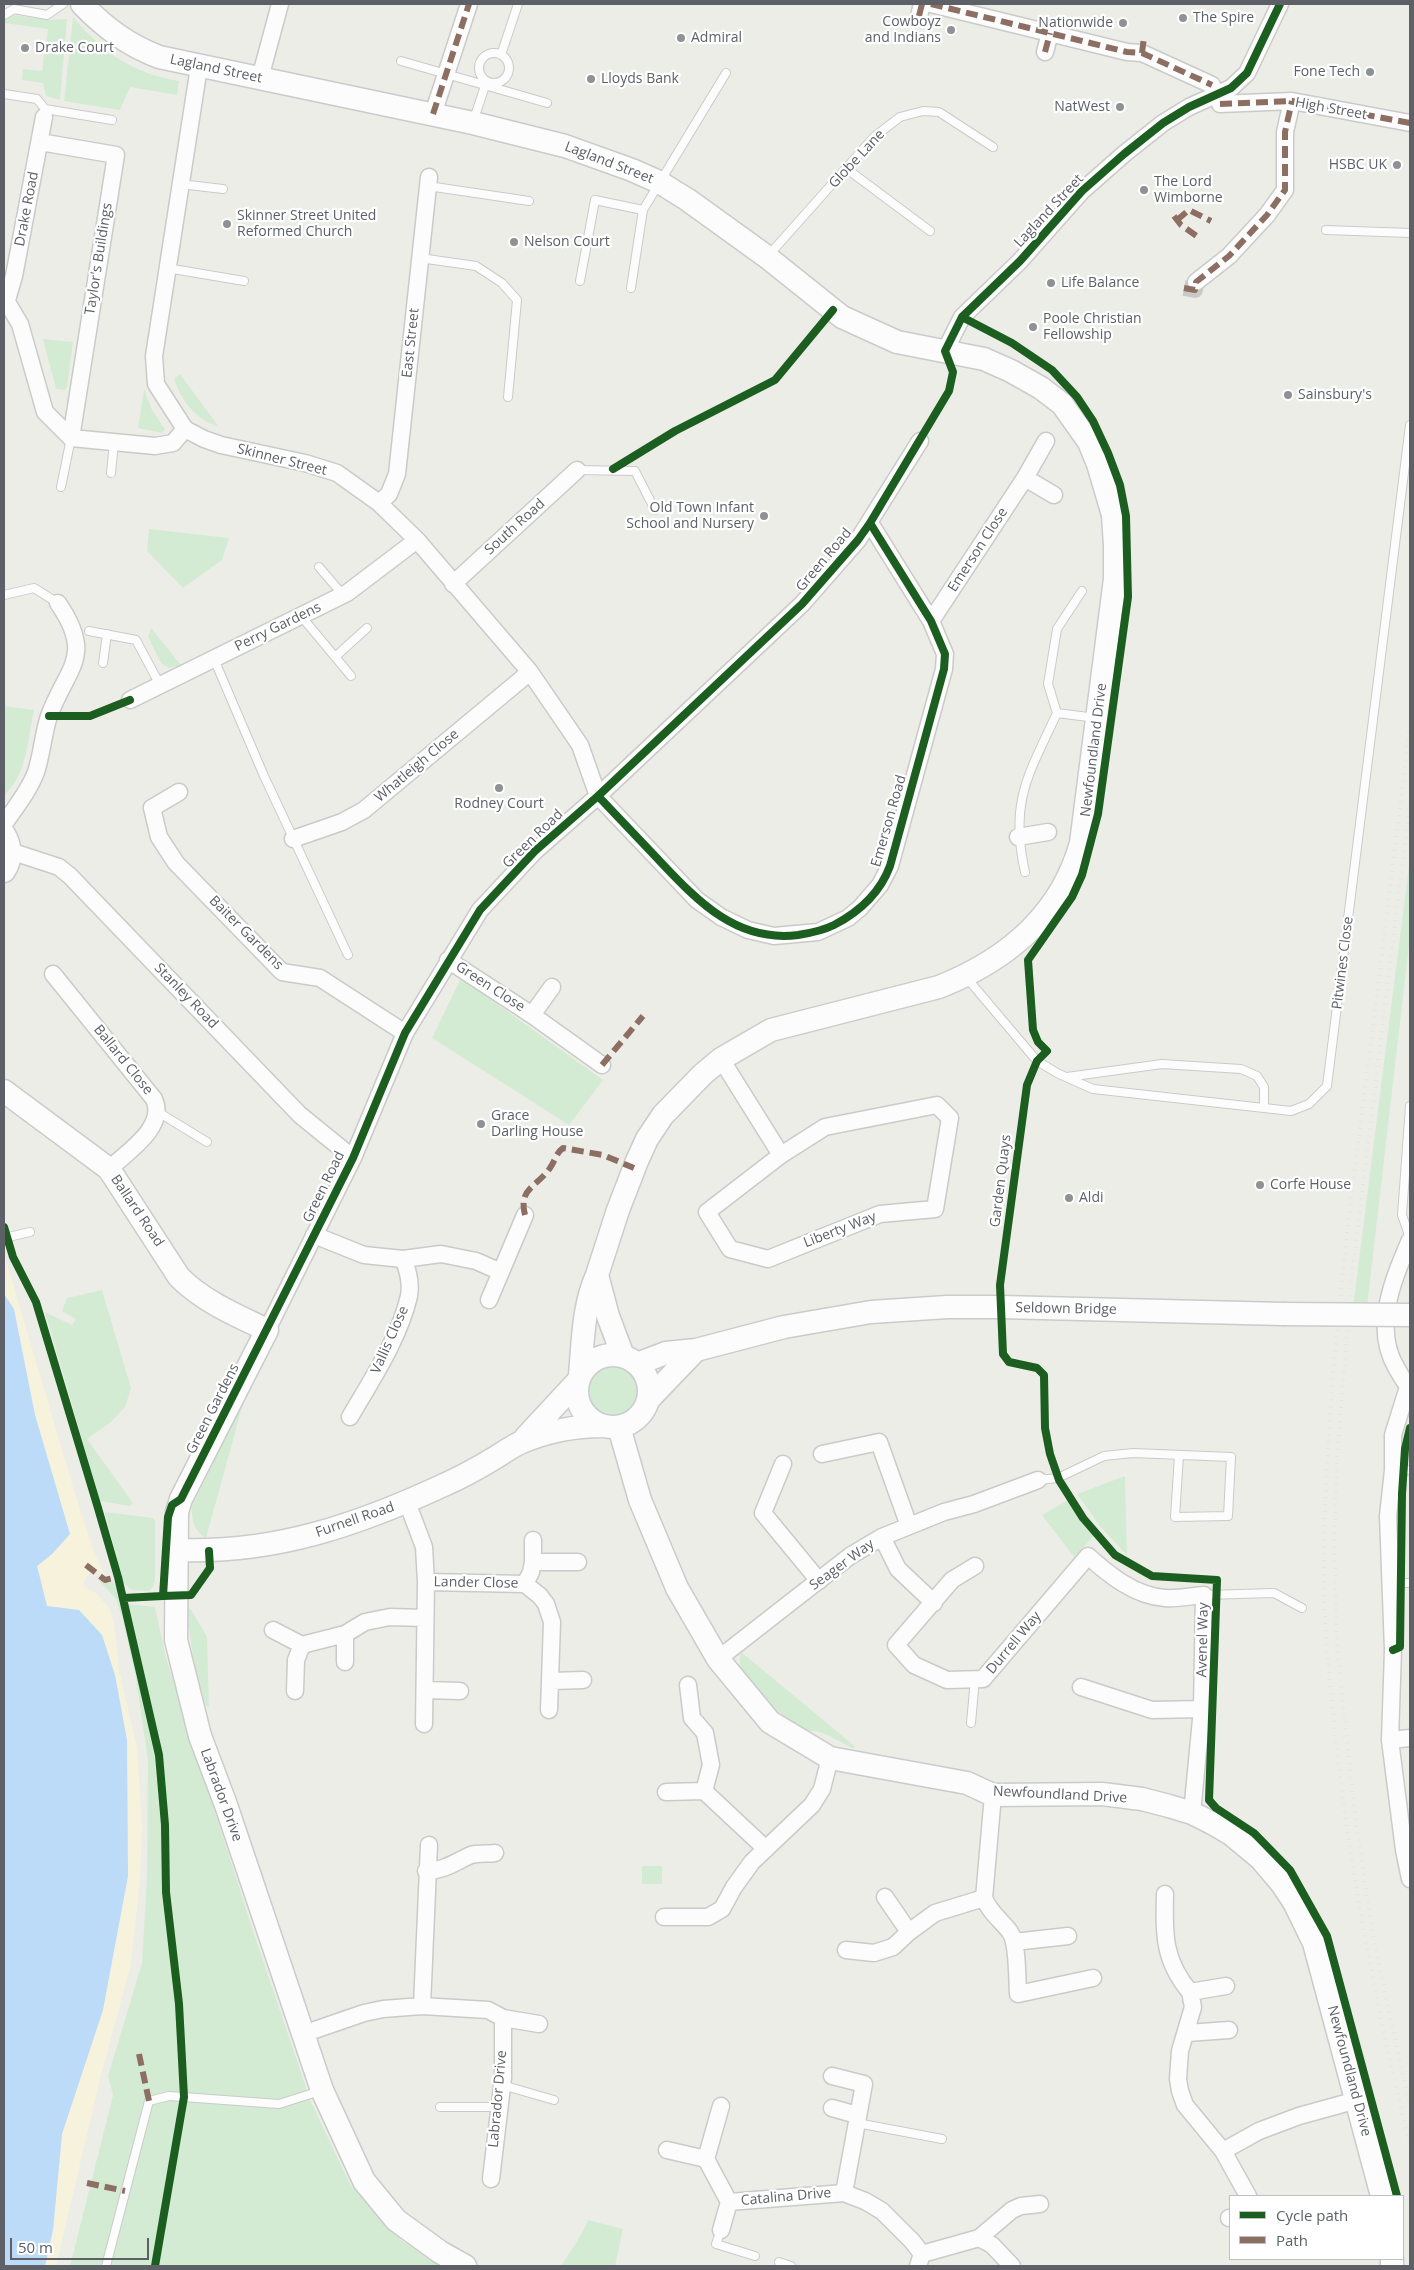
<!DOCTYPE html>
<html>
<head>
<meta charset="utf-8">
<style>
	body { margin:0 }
	#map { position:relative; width:1414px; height:2270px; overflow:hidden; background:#edede8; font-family:"Open Sans",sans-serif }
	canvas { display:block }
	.frame { position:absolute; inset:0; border:5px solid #5d6167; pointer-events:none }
	.legend { position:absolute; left:1229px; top:2195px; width:175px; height:65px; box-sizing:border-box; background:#fff; border:1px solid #bec0c2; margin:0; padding:6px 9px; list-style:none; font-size:15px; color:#5d6167 }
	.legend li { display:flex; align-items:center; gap:10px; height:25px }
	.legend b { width:25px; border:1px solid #bec0c2 }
	.scale { position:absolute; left:10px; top:2238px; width:139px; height:22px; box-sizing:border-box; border:2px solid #5d6167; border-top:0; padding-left:6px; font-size:15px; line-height:18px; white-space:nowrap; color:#5d6167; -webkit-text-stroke:4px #fff; paint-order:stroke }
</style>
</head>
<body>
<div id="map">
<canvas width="1414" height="2270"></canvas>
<div class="frame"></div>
<ul class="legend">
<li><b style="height:6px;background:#1b5e20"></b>Cycle path</li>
<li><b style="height:6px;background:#8d6e63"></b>Path</li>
</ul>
<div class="scale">50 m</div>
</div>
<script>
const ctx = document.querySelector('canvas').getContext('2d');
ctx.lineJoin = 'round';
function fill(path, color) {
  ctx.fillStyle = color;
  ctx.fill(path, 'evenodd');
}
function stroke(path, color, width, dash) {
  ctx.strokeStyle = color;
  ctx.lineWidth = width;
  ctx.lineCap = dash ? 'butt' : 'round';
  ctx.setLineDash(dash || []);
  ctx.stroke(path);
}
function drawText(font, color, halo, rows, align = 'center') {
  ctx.font = font + ' "Open Sans",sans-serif';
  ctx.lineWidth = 4.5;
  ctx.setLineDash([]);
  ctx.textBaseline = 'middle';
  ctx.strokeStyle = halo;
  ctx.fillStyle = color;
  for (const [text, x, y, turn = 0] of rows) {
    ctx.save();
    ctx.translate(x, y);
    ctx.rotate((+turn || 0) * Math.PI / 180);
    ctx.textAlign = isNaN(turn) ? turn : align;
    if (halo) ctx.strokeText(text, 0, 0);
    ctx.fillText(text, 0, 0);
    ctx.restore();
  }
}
fill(new Path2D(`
	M 14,15 L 49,20 L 67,19 L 60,100 L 46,96 L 43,83 L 22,80 L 23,69 L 42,71 L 48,29 L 4,23 L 4,21 Z
	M 73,17 C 104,53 132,73 179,81 L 177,95 L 130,87 L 120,110 L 64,101 Z
	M 43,339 L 73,342 L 67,387 L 64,390 L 56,389 Z
	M 180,374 L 219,427 C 195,419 182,402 174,379 Z
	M 144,389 L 152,410 L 165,429 L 162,433 L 138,428 Z
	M 149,529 L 229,538 L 222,560 L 183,588 L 147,551 Z
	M 151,628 L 181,665 L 169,668 L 161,663 L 148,637 Z
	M 4,706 L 34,710 C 28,738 27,776 4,795 Z
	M 1410,858 L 1410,937 L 1366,1315 L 1352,1315 Z
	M 461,978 L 603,1080 L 569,1125 L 432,1038 Z
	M 102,1290 L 131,1388 L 125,1407 L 111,1422 L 87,1439 L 133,1503 L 130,1506 L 100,1501 L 45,1312 L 72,1325 L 76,1319 L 62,1311 L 67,1298 Z
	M586 1391a27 27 0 1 1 54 0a27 27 0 1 1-54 0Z
	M 244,1400 L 206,1538 C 194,1531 191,1520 192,1506 Z
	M 1125,1476 L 1127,1555 L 1100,1526 L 1077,1494 Z
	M 1068,1500 L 1094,1536 L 1074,1557 L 1042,1515 Z
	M 105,1512 L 153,1518 L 155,1521 L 155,1581 L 153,1587 L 149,1591 L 132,1590 L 123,1583 Z
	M 95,1576 L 106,1583 L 113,1582 L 128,1604 L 155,1607 L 166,1658 L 253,1931 L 311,2102 L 350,2184 L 402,2241 L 444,2266 L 70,2266 L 113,2095 L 108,2076 L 142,1963 L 147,1878 L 148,1760 L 136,1679 L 123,1620 L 116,1599 Z
	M 185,1607 L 191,1609 L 207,1637 L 209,1707 L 206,1706 L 195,1670 L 189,1629 L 185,1625 Z
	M 741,1652 L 856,1747 L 852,1748 C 842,1743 831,1736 820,1732 C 815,1731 810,1732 805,1729 C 777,1716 758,1691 739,1668 Z
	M 642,1866 L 662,1866 L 662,1884 L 642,1884 Z
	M 588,2220 L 623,2229 L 615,2266 L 561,2266 C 570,2251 582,2236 588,2220 Z`), '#d4ebd3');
fill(new Path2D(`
	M 4,1254 L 78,1504 L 94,1552 L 105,1575 L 93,1567 L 84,1581 L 84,1587 L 95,1592 L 109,1608 L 114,1623 L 119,1670 L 137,1748 L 142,1825 L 140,1878 L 131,1964 L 101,2075 L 56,2266 L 45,2266 L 53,2230 L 62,2134 L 103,2010 L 128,1876 L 127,1740 L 115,1675 L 79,1611 L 47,1606 L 37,1566 L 52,1554 L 70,1534 L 35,1415 L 14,1309 L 4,1294 Z`), '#f6f2dc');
fill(new Path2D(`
	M 4,1294 L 14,1309 L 35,1415 L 70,1534 L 52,1554 L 37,1566 L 47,1606 L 79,1610 L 102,1635 L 115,1675 L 127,1740 L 128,1876 L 103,2010 L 62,2134 L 53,2230 L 45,2266 L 4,2266 Z`), '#bcdbf8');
stroke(new Path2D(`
	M 1184,288 L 1195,290 L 1196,282`), '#c9cac8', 16, [16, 8]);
const lane = new Path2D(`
	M 4,15 L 14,9 L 47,15 L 63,4
	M479 68a15 15 0 1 1 30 0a15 15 0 1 1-30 0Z
	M 501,55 L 518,4
	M 401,61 L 547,103
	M 4,94 L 37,99 L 45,109 L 112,120
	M 473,122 L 486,83
	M 847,169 L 930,231
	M 180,184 L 223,189
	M 428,186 L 529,201
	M 1326,230 L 1410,233
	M 768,256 L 874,137 L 900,117 L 923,111 L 939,112 L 993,147
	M 420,258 L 476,266 L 502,283 L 517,300 L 508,397
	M 167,268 L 244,281
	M 580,281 L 595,200 L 643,210
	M 631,288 L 643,210 L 726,73
	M 577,470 L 635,471 L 655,510
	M 111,473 L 114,442
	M 61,487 L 71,438
	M 319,567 L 343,595
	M 4,595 L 34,588 L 58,603
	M 301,616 L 351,676
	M 89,631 L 136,640 L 160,685
	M 335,657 L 367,628
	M 214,659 L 264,776 L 348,955
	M 103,663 L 107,634
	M 1057,713 L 1096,718
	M 1025,872 C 1009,801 1029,774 1057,713 L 1048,684 L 1057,629 L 1082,591
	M 966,977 L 1037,1061 L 1059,1074 L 1093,1089 L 1291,1111 L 1309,1104 L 1327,1086 L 1410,425
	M 1067,1077 L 1162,1064 L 1241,1069 L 1257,1076 L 1264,1087 L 1264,1108
	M 1410,1106 L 1402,1215 L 1410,1238
	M 158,1112 L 207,1142
	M 4,1238 L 30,1232
	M 1393,1470 L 1410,1470
	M 1038,1480 L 1058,1478 L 1104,1456 L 1133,1453 L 1231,1457 L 1228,1516 L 1175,1517 L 1179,1455
	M 1391,1583 L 1410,1583
	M 1204,1595 L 1274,1593 L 1302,1608
	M 971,1723 L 975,1679
	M 502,2085 L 554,2100
	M 440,2107 L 499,2107
	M 857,2123 L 942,2139
	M 721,2230 L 716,2244 L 755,2256
	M 779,2262 L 791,2266
	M 106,2266 L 149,2101 L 169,2096 L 279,2104 L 320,2091`);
const street = new Path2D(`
	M 931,4 L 1127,52 L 1142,53 L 1212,85
	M 919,16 L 922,4
	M 1045,52 L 1050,33
	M 199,67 L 154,356 L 156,384 L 185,429 L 204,439 L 221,445 L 305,463 L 337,473 L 379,503 L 417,540 L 530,672 L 580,745 L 598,796 L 697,900 L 721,917 L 748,930 L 774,936 L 818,932 L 848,918 L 860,908 L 880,885 L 890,866 L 944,669 L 945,654 L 931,621 L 870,523
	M 260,78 L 280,4
	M 1220,104 L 1292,101 L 1410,123
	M 433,114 L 469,4
	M 40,142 L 116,155 L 71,438
	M 1196,282 L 1229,256 L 1267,215 L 1285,190 L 1285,132 L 1292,101
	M 4,297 L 20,324 L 45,412 L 71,438 L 155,446 L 173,443 L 185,429
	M 7,300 L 14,276 L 44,117
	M 945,351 L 962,317 L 1020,261 L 1082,191 L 1124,154 L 1163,123 L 1189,107 L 1231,88 L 1247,73 L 1280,4
	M 1025,478 L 1054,495
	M 379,503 L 389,494 L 397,474 L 429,177
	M 453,584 L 577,470
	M 931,621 L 1025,478 L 1046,441
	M 130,700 L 347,593 L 417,540
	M 179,792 L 152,808 L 159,837 L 176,863 L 282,972 L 320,978 L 405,1033
	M 4,824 C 15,808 29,791 36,772 C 42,754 43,734 49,716 C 67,667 95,657 58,603
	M 1018,837 L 1048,832
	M 293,839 L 342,822 L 364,810 L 530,672
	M 10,851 L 59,867 L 70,876 L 300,1115 L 353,1158
	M 448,960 L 532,1015 L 602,1065
	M 53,974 L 154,1099 C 167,1127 127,1152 109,1169
	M 532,1015 L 552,987
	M 721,1059 L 781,1155 L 825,1127 L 937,1105 L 950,1118 L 935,1209 L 880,1214 L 768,1259 L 730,1249 L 707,1212 L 781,1155
	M 314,1235 L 364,1255 L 403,1259 L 441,1254 L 476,1261 L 501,1272
	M 1410,1240 C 1393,1280 1372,1328 1397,1369 C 1401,1375 1405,1384 1410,1388
	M 489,1300 L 525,1215
	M 267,1330 L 353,1158 L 405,1033 L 480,910 L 535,851 L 598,796 L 802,604 L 858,540 L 920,441
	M 1408,1387 L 1393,1435 L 1393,1470 L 1388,1516 L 1393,1650 L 1390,1740 L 1404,1850 L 1410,1879
	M 350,1417 C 372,1379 399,1339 409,1296 C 411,1284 408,1270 403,1259
	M 822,1454 L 879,1442 L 909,1526
	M 783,1464 L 763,1513 L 819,1581
	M 407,1502 L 424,1547 L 426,1582 L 424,1724
	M 882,1537 L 898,1569 L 934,1603
	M 533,1540 L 533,1562
	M 975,1566 L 952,1580 L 896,1645 L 914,1665 L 947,1680 L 983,1679 L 1088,1556 C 1109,1575 1135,1596 1165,1598 C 1177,1599 1191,1596 1204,1595 L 1202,1709 L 1192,1813
	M 426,1582 L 525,1584 L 540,1596 L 546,1604 L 552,1622 L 549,1710
	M 525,1584 L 531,1572 L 533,1562 L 578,1562
	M 273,1630 L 302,1645
	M 345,1634 L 345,1662
	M 718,1659 L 850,1556 L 882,1537 L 944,1512 L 974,1504 L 1038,1480
	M 551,1681 L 583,1680
	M 688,1685 L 692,1718 L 705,1733 L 711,1765 L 704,1791
	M 1081,1687 L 1152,1710 L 1202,1709
	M 425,1690 L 460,1691
	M 295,1691 L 296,1660 L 302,1645 L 345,1634 L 365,1622 L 390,1617 L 425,1618
	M 1390,1740 L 1410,1738
	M 666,1792 L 704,1791 L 766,1849
	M 426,1871 C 444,1871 455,1862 471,1855 C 478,1853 488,1854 495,1853
	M 1165,1894 C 1164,1933 1163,1960 1190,1992
	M 885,1897 L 909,1932
	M 984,1898 C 990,1913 1000,1919 1010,1932 C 1018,1943 1017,1979 1018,1994 L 1093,1978
	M 664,1917 L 708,1917 L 722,1909 L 734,1887 L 752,1862 L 812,1805 L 822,1789 L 830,1758
	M 1014,1942 L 1068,1936
	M 846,1950 L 874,1953 L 893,1947 L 909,1932 L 935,1913 L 984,1898 L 993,1795
	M 1226,1986 L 1190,1992 L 1193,2007 L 1180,2051 L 1178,2079 L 1180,2091 L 1185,2105 L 1223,2151 L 1248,2196
	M 422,2006 L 429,1845
	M 1187,2033 L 1229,2030
	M 303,2034 L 364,2013 L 383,2009 L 422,2006 L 488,2010 L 503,2018 L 539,2024
	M 832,2076 L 864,2084 L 844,2193
	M 721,2106 L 706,2159 L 729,2202 L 844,2193 L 865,2201 L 882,2211 L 912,2241 L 922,2254 L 918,2266
	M 832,2108 L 857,2115
	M 667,2150 L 706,2159
	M 1223,2151 L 1259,2131 L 1299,2116 L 1357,2100
	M 491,2179 L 503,2078 L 503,2018
	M 1229,2218 L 1230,2218
	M 721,2230 L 729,2202
	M 979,2238 L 992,2245 L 1012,2266
	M 922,2254 L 979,2238 L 1012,2210 L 1021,2206 L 1040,2204`);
const secondary = new Path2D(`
	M 82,4 C 105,28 128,45 159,57 L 473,123 L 565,146 L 632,170 L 659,182 L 688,200 L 767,257 L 842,317 L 897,342 L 984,359 L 1011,371 L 1041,388 L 1062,404 L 1089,442 L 1098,464 L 1113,515 L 1115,545 L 1115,579 L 1081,843 C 1061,915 1007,960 939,987 L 771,1030 L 721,1059 L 703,1074 L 663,1115 L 647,1139 L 637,1161 L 618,1210 L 597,1275 C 583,1306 583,1341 580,1375
	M 4,834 C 11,846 12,859 4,871
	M 4,1091 L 109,1169 L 179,1277 C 204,1302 236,1315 267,1330 L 181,1499 L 177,1512 L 176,1640 L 200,1736 L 226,1805 L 322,2090 L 364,2181 L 396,2220 L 440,2252 L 465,2266
	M 597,1275 L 608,1316 L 623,1356
	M577 1391a36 36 0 1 1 72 0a36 36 0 1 1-72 0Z
	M 637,1364 L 666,1353 L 696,1350 L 784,1327 L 871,1312 L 947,1307 L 1001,1307 L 1283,1314
	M 648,1400 L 696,1350
	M 619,1427 L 640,1500 L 677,1588 L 718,1659 L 770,1722 L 830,1758 L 967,1783 L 993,1795 L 1102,1794 L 1142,1799 L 1169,1806 L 1192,1813 L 1212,1823 L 1231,1834 L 1260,1858 L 1282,1884 L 1294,1902 L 1314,1943 L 1382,2196
	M 525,1438 L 577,1382
	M 176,1550 C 274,1554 358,1525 446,1484 C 462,1477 478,1468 493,1459 C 502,1454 512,1446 522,1442 C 548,1431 575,1426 603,1426
	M 1392,2266 L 1392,2259`);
stroke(lane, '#cacac9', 10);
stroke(street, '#cacac9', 19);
stroke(secondary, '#cacbca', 25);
stroke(lane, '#fcfcfc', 8);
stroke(street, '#fcfcfc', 16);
stroke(secondary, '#fcfcfc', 22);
stroke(new Path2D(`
	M 1410,725 C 1394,853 1379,982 1362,1111 C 1342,1270 1323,1431 1324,1592 C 1325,1642 1331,1693 1336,1743 C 1351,1879 1378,2013 1410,2146
	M 1410,802 L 1351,1284 L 1337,1460 L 1334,1538 L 1337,1646 L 1356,1824 L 1375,1947 L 1410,2107`), '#e4e4e4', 4, [1, 6]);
const secondaryBridge = new Path2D(`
	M 1283,1314 L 1410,1315`);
stroke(secondaryBridge, '#cacbca', 25, []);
stroke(secondaryBridge, '#fcfcfc', 22);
stroke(new Path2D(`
	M 931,4 L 1127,52 L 1142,53 L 1212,85
	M 919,16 L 922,4
	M 1045,52 L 1050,33
	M 1142,53 L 1144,37
	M 1220,104 L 1292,101 L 1410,123
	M 433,114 L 469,4
	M 1174,216 L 1181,225 L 1198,237
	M 1177,220 L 1189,210 L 1211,221
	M 1184,288 L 1195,290 L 1196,282 L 1229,256 L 1267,215 L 1285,190 L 1285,132 L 1292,101
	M 602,1065 L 643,1016
	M 525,1215 C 518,1188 537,1187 550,1168 C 555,1161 556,1153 563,1148 L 603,1155 L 634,1168
	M 86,1565 L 105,1580 L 118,1577
	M 139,2054 L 149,2101
	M 87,2183 L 125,2191`), '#8d6e63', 6, [12, 6]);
stroke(new Path2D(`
	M 962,317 L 1012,343 L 1052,370 L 1077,397 L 1093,421 L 1108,453 L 1120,485 L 1126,516 L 1128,597 L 1098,814 L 1082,875 L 1072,897 L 1028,960 L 1033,1030 L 1038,1042 L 1047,1051 L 1037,1061 L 1027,1085 L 1000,1285 L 1003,1354 L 1009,1362 L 1037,1368 L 1044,1375 L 1045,1428 L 1050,1454 L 1059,1480 L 1083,1518 L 1115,1555 L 1152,1576 L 1217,1580 L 1209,1800 L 1216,1808 L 1254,1833 L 1290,1870 L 1327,1936 L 1397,2196
	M 613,469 L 675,431 L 775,380 L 833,310
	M 49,716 L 90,716 L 130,700
	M 598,796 C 617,816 636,836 655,856 C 695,898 734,943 798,935 C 811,933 822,931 834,925 C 859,912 880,893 890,866 L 944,669 L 945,654 L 931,621 L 870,523
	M 4,1227 L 13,1257 L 36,1302 L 98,1508 L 118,1577 L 159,1755 L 165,1825 L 166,1892 L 179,2004 L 184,2097 L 155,2266
	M 163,1596 L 191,1595 L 210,1568 L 209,1551
	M 123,1598 L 163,1596 L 168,1517 L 172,1505 L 181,1499 L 353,1158 L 405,1033 L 480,910 L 535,851 L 598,796 L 802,604 L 858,540 L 870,523 L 949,391 L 953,372 L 945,351 L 962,317 L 1020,261 L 1082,191 L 1124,154 L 1163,123 L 1189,107 L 1231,88 L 1247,73 L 1280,4
	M 1393,1650 L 1400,1647 L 1402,1494 L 1405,1449 L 1410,1428`), '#1b5e20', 8);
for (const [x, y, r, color] of [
	[1183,18,5,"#8f9294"],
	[1123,23,5,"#8f9294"],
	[951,30,5,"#8f9294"],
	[681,38,5,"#8f9294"],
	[25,48,5,"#8f9294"],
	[1370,72,5,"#8f9294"],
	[591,79,5,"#8f9294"],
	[1120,107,5,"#8f9294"],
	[1397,165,5,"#8f9294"],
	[1144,190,5,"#8f9294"],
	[227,224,5,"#8f9294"],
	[514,242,5,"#8f9294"],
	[1051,283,5,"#8f9294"],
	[1033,327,5,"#8f9294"],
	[1288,395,5,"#8f9294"],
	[764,516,5,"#8f9294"],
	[499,788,5,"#8f9294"],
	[481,1124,5,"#8f9294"],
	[1260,1185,5,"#8f9294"],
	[1069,1198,5,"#8f9294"]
]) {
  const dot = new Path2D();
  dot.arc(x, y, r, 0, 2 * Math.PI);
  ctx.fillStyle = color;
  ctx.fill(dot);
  stroke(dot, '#fff', 2);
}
drawText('14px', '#5d6167', '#fff', [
	["The Spire",1193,18],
	["Cowboyz",941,22,"right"],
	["and Indians",941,38,"right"],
	["Nationwide",1113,23,"right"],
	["Admiral",691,38],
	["Drake Court",35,48],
	["Fone Tech",1360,72,"right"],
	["Lloyds Bank",601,79],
	["NatWest",1110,107,"right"],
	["HSBC UK",1387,165,"right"],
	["The Lord",1154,182],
	["Wimborne",1154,198],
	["Skinner Street United",237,216],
	["Reformed Church",237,232],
	["Nelson Court",524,242],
	["Life Balance",1061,283],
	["Poole Christian",1043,319],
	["Fellowship",1043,335],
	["Sainsbury's",1298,395],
	["Old Town Infant",754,508,"right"],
	["School and Nursery",754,524,"right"],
	["Rodney Court",499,804,"center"],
	["Grace",491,1116],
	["Darling House",491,1132],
	["Corfe House",1270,1185],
	["Aldi",1079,1198]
], 'left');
drawText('14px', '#5d6167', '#fff', [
	["Lagland Street",216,69,12],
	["High Street",1331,109,10],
	["Globe Lane",857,159,-47],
	["Lagland Street",609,163,21],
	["Drake Road",27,209,-79],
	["Lagland Street",1049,211,-47],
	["Taylor's Buildings",99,259,-81],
	["East Street",411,343,-84],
	["Skinner Street",282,460,14],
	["South Road",515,527,-42],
	["Emerson Close",978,550,-57],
	["Green Road",824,560,-50],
	["Perry Gardens",278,627,-26],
	["Newfoundland Drive",1094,750,-83],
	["Whatleigh Close",417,766,-40],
	["Emerson Road",889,821,-74],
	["Green Road",533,839,-44],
	["Baiter Gardens",246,933,45],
	["Pitwines Close",1343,963,-83],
	["Green Close",490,987,33],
	["Stanley Road",186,996,46],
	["Ballard Close",123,1060,51],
	["Garden Quays",1001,1181,-83],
	["Green Road",324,1187,-64],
	["Ballard Road",137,1211,56],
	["Liberty Way",840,1230,-21],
	["Seldown Bridge",1066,1309,1],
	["Vallis Close",390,1340,-66],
	["Green Gardens",213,1409,-63],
	["Furnell Road",355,1520,-19],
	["Seager Way",842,1565,-36],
	["Lander Close",476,1583,1],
	["Avenel Way",1203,1640,-89],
	["Durrell Way",1014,1643,-50],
	["Labrador Drive",221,1795,70],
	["Newfoundland Drive",1060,1795,3],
	["Newfoundland Drive",1349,2071,75],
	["Labrador Drive",498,2099,-85],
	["Catalina Drive",786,2197,-5]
]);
</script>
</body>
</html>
